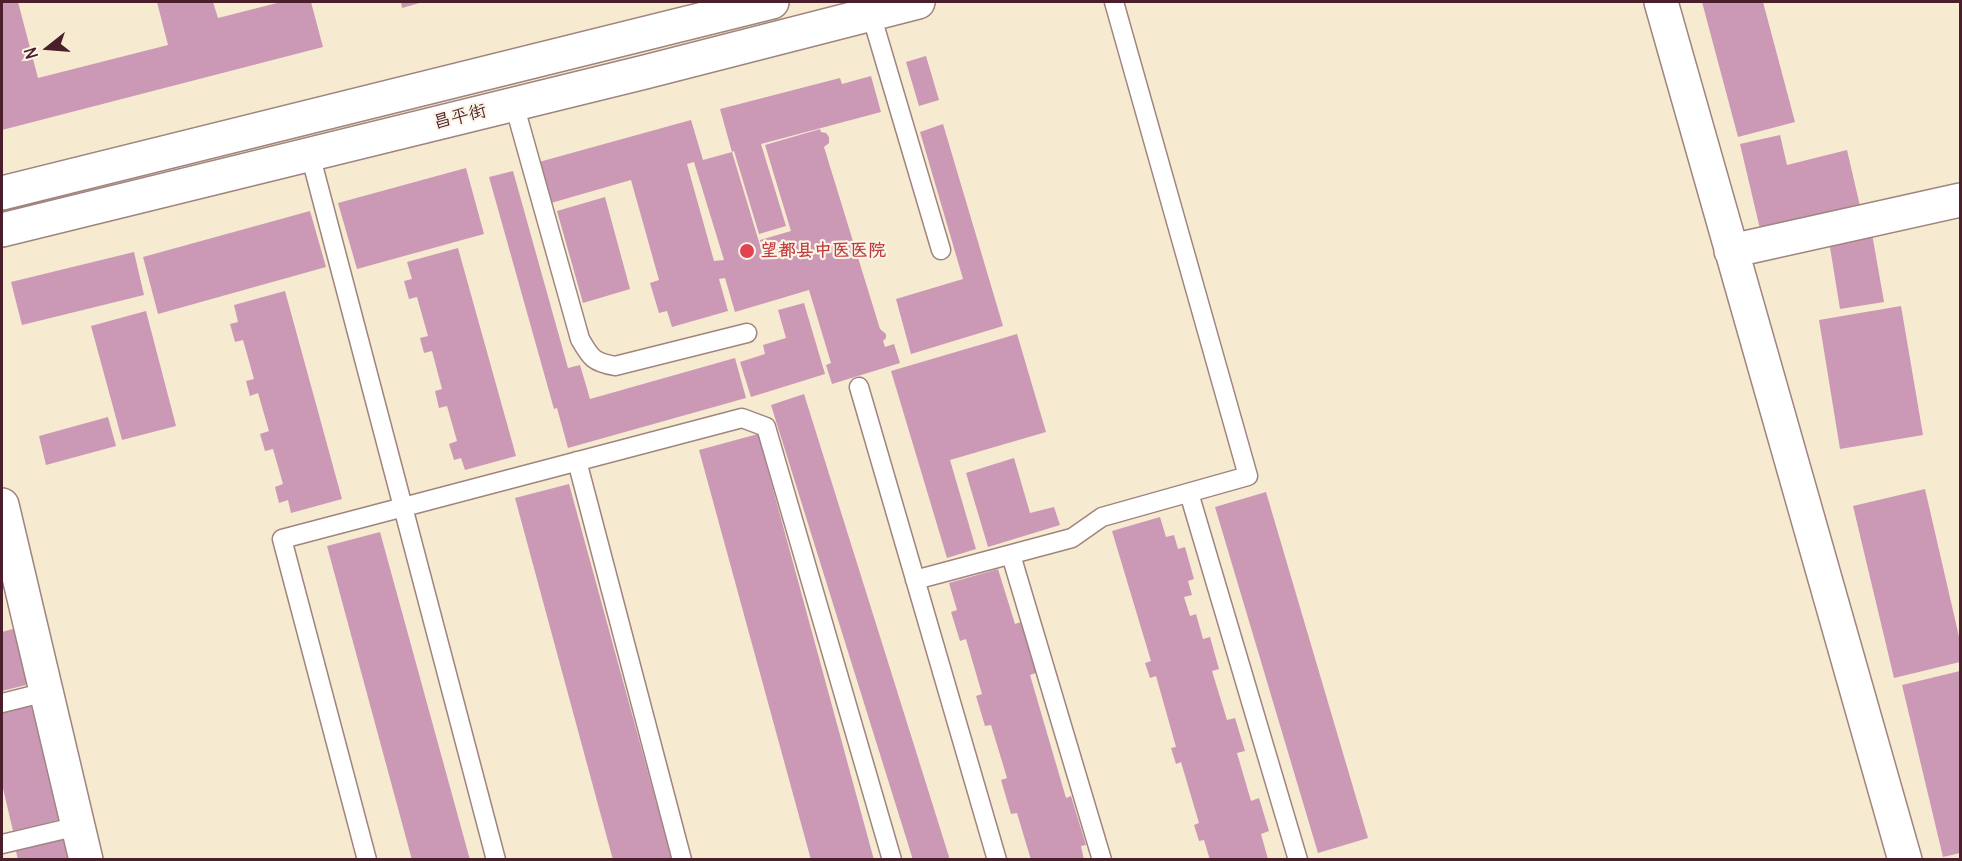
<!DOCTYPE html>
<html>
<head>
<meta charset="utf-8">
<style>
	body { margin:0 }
	#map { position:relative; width:1962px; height:861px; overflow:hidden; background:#f6ead1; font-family:Delius,sans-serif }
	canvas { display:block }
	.frame { position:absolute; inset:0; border:3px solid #4a1f2b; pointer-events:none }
	.north { position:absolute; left:18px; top:18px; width:60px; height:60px; -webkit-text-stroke:4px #fcf5e5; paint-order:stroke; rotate:253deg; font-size:16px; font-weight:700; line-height:24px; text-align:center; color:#4a1f2b }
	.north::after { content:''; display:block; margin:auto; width:21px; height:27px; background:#4a1f2b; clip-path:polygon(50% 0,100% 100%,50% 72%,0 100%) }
</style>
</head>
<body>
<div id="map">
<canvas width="1962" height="861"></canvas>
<div class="frame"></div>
<div class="north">N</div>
</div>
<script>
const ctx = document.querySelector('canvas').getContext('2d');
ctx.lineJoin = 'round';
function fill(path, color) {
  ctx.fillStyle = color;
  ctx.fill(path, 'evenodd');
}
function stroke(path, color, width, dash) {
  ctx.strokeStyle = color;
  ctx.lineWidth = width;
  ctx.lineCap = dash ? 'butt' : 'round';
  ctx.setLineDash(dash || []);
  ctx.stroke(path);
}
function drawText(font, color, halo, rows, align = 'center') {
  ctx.font = font + ' Delius,"LXGW WenKai TC",sans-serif';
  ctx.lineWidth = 4.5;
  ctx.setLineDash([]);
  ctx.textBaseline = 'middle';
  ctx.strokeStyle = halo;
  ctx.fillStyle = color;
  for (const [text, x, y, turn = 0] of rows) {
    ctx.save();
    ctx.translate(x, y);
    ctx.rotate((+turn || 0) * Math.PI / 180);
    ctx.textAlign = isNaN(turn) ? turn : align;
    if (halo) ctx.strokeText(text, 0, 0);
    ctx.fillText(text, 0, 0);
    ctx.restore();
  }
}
fill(new Path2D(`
	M 2,2 L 18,2 L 38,78 L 168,45 L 157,2 L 213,2 L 218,18 L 281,2 L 311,2 L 323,47 L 2,130 Z
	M 401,2 L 423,2 L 402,8 Z
	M 1702,2 L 1763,2 L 1795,122 L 1738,137 Z
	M 926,56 L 939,100 L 919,106 L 906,62 Z
	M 871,76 L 881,112 L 761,144 L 786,226 L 759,234 L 734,151 L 732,152 L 762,252 L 764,252 L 760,240 L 791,231 L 765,145 L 820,129 L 821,132 L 826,133 L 829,137 L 829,143 L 824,147 L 880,329 L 886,334 L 886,338 L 883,341 L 885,347 L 894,344 L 900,363 L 832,384 L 826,365 L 831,363 L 809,290 L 735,312 L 725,278 L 719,279 L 728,311 L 672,327 L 667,311 L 659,313 L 650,283 L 659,280 L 631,180 L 551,203 L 539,162 L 691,120 L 703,160 L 732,152 L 720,109 L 840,78 L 842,84 ZM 694,162 L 724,260 L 714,261 L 687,164 Z
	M 943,124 L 1003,326 L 911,354 L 896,299 L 963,279 L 920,132 Z
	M 1780,135 L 1787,165 L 1847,150 L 1860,206 L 1760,229 L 1740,144 Z
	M 466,168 L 484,234 L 357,269 L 338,203 Z
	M 513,171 L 568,368 L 580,365 L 590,399 L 735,358 L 746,398 L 568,448 L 557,408 L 554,409 L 489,177 Z
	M 605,197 L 630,289 L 583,303 L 557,211 Z
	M 310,211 L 326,267 L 158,314 L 143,257 Z
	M 1871,228 L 1884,302 L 1840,309 L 1828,235 Z
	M 458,248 L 516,456 L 465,470 L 461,458 L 454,460 L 449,444 L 457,441 L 447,406 L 439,408 L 435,391 L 442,389 L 432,351 L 424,353 L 420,338 L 428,336 L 417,297 L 409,299 L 404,281 L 412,279 L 407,262 Z
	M 134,252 L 144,295 L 22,325 L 11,282 Z
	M 285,291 L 342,499 L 291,513 L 288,500 L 279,503 L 275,487 L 283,484 L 273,449 L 265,451 L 260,434 L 269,431 L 258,393 L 250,396 L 246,381 L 254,379 L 243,340 L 235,342 L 230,324 L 238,322 L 234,305 Z
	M 804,303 L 825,374 L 751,397 L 740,362 L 765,354 L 763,345 L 786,338 L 778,310 Z
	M 1901,306 L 1923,435 L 1840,449 L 1819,320 Z
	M 146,311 L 176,426 L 122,440 L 91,326 Z
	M 1017,334 L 1046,432 L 950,460 L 976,549 L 947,558 L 891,371 Z
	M 804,394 L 950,860 L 913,860 L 771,405 Z
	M 108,417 L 116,446 L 46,465 L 39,436 Z
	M 758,434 L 874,860 L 811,860 L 699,450 Z
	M 1014,458 L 1030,513 L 1054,507 L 1060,525 L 988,547 L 966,473 Z
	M 569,484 L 672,860 L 613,860 L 515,498 Z
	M 1925,489 L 1960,641 L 1960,662 L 1894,678 L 1853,506 Z
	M 1266,492 L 1368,838 L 1318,853 L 1215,507 Z
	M 1160,517 L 1166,537 L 1174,535 L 1178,549 L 1185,547 L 1194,579 L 1188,581 L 1192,595 L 1184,597 L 1190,616 L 1196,614 L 1203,639 L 1210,637 L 1219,669 L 1212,671 L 1227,720 L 1235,718 L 1245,751 L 1237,753 L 1251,801 L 1259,798 L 1269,831 L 1261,834 L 1268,859 L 1210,860 L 1204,840 L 1199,841 L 1194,825 L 1199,823 L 1181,762 L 1176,764 L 1171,748 L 1176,747 L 1156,676 L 1150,678 L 1145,663 L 1151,661 L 1112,531 Z
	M 380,532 L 470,860 L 412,860 L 327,546 Z
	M 998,569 L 1015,624 L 1021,622 L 1036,673 L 1030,675 L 1066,798 L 1071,796 L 1086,845 L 1081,846 L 1084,860 L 1031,860 L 1017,813 L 1011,814 L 1001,780 L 1007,778 L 991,725 L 985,726 L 976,696 L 982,694 L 966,639 L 960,641 L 951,612 L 957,610 L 949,583 Z
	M 16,628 L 30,684 L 2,691 L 2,632 Z
	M 1960,671 L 1960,853 L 1943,857 L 1902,685 Z
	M 32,701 L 62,819 L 13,831 L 2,784 L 2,709 Z
	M 64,835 L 70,860 L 18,860 L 15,847 Z`), '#cb99b6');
const service = new Path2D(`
	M 871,14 L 941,250
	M 514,104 L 580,339 C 591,358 593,362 615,366 L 747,333
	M 310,154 L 496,860
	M 859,387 L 997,860
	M 577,461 L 682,860
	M 1189,493 L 1298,860
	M 1011,555 L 1102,860
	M 915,580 L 1072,538 L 1102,517 L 1248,476 L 1114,2
	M 2,703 L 46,692
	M 2,844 L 78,826
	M 367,860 L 282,539 L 742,418 L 766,427 L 892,860`);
const minor = new Path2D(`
	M 1661,2 L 1905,860
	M 1731,251 L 1960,200
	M 2,505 L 86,860`);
const tertiary = new Path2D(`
	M 2,193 L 772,2
	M 2,230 L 645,72 L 918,2`);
stroke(service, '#a0847e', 21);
stroke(minor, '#a0847e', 36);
stroke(tertiary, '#a0847e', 36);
stroke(service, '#fff', 18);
stroke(minor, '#fff', 33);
stroke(tertiary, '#fff', 33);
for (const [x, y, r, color] of [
	[747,251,8,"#e0444e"]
]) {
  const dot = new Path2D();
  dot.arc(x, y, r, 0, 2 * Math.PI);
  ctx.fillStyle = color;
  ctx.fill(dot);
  stroke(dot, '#fcf5e5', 2);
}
drawText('18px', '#4a1f2b', '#fcf5e5', [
	["昌平街",460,117,-14]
]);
drawText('bold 18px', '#be3a42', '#fcf5e5', [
	["望都县中医医院",760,251]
], 'left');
</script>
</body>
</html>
